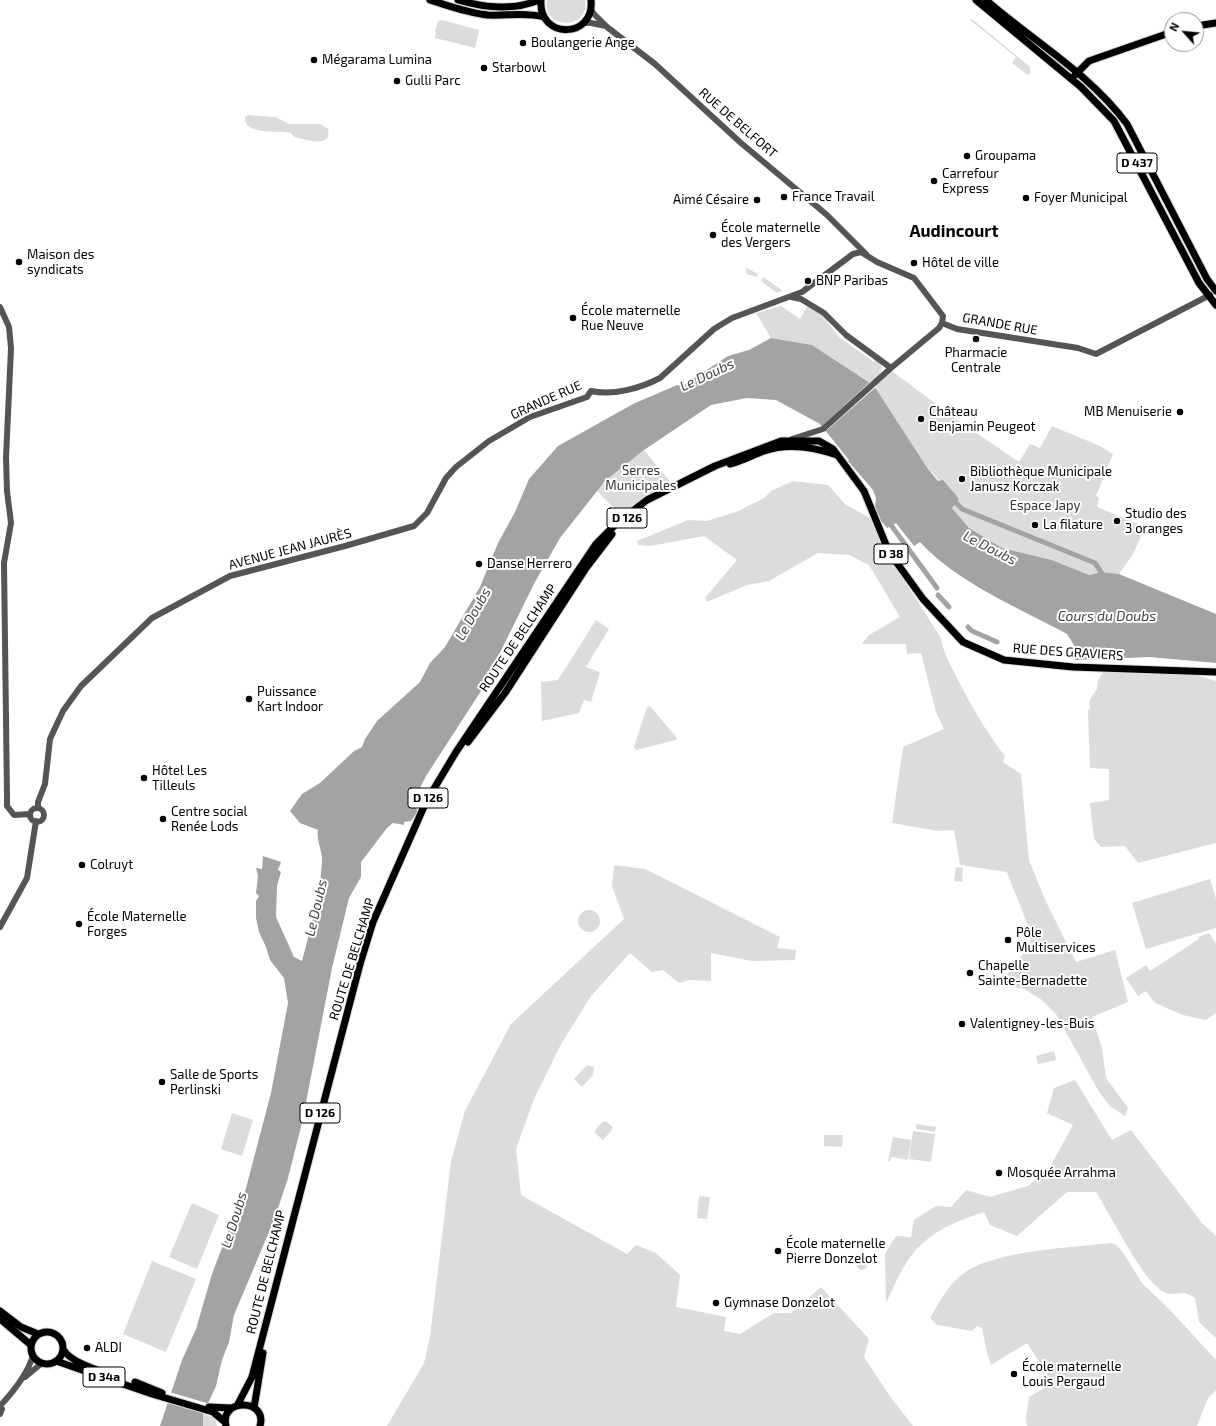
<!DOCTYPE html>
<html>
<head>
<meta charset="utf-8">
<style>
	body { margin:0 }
	#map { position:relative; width:1216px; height:1426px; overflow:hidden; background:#fff; font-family:"Exo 2",sans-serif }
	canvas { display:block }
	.north { position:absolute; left:1164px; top:12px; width:40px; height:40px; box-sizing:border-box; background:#fff; border:1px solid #999; border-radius:50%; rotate:297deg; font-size:11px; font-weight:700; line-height:16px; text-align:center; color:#000 }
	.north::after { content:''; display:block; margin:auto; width:14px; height:18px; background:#000; clip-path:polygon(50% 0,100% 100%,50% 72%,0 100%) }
</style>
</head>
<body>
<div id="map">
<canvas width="1216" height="1426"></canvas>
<div class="north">N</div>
</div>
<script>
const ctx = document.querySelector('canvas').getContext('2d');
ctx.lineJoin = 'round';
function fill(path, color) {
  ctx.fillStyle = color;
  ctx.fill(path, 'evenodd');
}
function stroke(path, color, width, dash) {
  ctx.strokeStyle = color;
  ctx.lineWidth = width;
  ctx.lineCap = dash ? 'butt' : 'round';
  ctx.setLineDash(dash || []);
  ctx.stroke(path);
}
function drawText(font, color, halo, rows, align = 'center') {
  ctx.font = font + ' "Exo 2",sans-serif';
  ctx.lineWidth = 4;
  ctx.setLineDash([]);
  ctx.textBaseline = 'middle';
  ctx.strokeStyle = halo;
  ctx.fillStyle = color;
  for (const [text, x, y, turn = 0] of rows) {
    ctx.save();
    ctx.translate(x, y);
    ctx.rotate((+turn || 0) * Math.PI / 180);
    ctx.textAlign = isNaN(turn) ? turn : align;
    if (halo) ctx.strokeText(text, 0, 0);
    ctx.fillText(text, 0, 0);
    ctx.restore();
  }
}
fill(new Path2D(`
	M 547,0 L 585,0 C 590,32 541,29 547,0 Z
	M 972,19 L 1030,67 L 1030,73 L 1028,75 L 1012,63 L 1016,57 L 970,20 Z
	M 442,20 L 479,30 L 475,48 L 435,38 L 436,33 L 435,32 L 438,21 Z
	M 611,39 L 616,42 L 620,41 L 623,43 L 623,46 L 619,48 L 618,44 L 606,48 Z
	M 248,115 L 275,117 L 290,124 L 320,124 L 328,129 C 333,149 304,139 294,137 L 291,133 C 280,130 243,136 245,117 Z
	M 745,267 L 758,274 L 757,277 L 747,274 Z
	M 763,277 L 782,290 L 782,291 L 777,293 L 761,281 Z
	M 808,305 L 829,319 L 828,323 L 839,337 L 874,362 L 875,358 C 888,368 880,375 870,383 L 812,345 L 771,338 L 756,313 L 781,306 L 800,319 Z
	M 892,371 L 956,419 L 1019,462 L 1030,444 L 1040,448 L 1052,426 L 1100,446 L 1113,454 L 1096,496 L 1099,498 L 1097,507 L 1141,525 L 1139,532 L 1142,534 L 1133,554 L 1119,574 L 1102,572 L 1089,575 L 1052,560 L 1002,548 L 969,528 L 952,508 L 959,499 L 928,469 L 874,387 Z
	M 644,450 L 672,484 L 644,498 L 621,515 L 597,491 L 605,481 Z
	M 793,481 L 828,485 L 846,505 L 870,518 L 888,555 L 941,638 C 943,653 951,666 958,680 C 972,707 986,732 1005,756 L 1003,762 L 1021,774 L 1029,860 L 1046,902 L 1076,962 L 1115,950 L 1128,1002 L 1092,1017 L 1102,1048 L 1106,1078 L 1128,1108 L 1125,1116 L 1110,1106 L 1099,1092 L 1056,1014 L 1042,1000 L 1024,989 L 1004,985 C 1005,981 1006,976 1008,973 C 1014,962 1025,955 1030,943 C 1034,933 1011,885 1007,872 L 960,865 L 954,830 L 938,831 L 892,823 L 903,747 L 944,729 L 936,712 L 921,653 L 907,654 L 906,644 L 862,644 L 869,635 L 900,617 L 869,565 L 849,555 L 818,553 L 769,581 L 747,585 L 707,602 L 705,598 L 737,560 L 704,536 L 650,546 L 638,545 L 637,541 L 688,520 L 707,521 L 736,512 L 764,498 L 771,491 Z
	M 596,620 L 609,629 L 586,667 L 600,672 L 591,702 L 584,700 L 579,713 L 542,721 L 541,682 L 558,680 Z
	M 1104,671 L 1190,673 L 1216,681 L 1216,843 L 1138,863 L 1125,846 L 1101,847 L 1094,839 L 1090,803 L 1109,800 L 1109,769 L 1090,768 L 1088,710 L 1090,709 L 1089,701 L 1097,689 L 1098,680 Z
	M 650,706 L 677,738 L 676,740 L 636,750 L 634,747 L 647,707 Z
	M 614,865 L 645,869 L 780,937 L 777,948 L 796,950 L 795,960 L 752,961 L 711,953 L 711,981 L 690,980 L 679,983 L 663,970 L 652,972 L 630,953 L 591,996 L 560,1046 L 534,1099 L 516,1149 L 521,1195 L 627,1254 L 636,1245 L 656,1253 L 680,1275 L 676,1307 L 726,1317 L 724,1331 L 740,1334 L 774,1313 L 791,1313 L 821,1287 L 869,1339 L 864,1357 L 889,1395 L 913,1426 L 387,1426 L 424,1363 L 430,1337 L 451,1161 L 465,1111 L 511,1024 L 624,919 L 612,886 Z
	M 956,867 L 963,868 L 962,882 L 954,881 Z
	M 1210,879 L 1216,899 L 1216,928 L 1146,949 L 1132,903 Z
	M578 921a11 11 0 1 1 22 0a11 11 0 1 1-22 0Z
	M 1209,933 L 1216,944 L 1216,1013 L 1206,1020 L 1183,1015 L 1155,1003 L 1146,991 L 1138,996 L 1126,978 L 1146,965 L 1150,971 L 1199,939 L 1198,937 Z
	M 1054,1051 L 1056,1060 L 1038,1064 L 1036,1056 Z
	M 587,1065 L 594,1067 L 593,1075 L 582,1087 L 574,1079 Z
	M 1075,1080 L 1112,1140 L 1131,1130 L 1202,1223 L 1216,1236 L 1216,1338 L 1199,1322 L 1195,1298 C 1180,1288 1177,1297 1166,1293 C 1144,1285 1110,1213 1096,1192 L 1067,1192 L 1017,1236 L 990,1225 L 984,1212 C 963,1219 940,1227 923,1243 C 905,1258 896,1283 886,1303 L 885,1254 L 896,1236 L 911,1237 L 914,1220 L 936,1206 L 951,1207 L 966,1190 L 990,1197 L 1028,1186 L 1051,1165 L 1073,1125 L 1047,1113 L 1054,1088 Z
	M 232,1113 L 253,1120 L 242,1156 L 221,1149 Z
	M 606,1121 L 613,1127 L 612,1130 L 603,1140 L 595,1133 C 595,1128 602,1122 606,1121 Z
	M 916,1124 L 936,1127 L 935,1132 L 916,1129 Z
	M 913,1131 L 935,1134 L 931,1162 L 909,1159 Z
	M 824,1135 L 843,1135 L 842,1147 L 824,1146 Z
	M 893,1137 L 911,1140 L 908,1160 L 891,1157 L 890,1161 L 888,1161 Z
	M 699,1196 L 710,1197 L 707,1219 L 697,1218 Z
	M 192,1203 L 219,1215 L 197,1269 L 169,1257 Z
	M 1111,1243 L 1116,1245 L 1122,1251 L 1142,1283 L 1170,1310 L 1216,1360 L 1216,1390 L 1208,1398 L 1197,1426 L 1027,1426 L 1026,1418 L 1029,1397 L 1053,1383 L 1027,1343 L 991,1365 L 987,1353 L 982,1328 L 977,1326 L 972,1331 L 937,1325 L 930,1318 C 938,1304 946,1289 958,1278 C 987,1250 1070,1248 1111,1243 Z
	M857 1265a5 5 0 1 1 10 0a5 5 0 1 1-10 0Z
	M 152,1261 L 196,1279 L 166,1352 L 123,1334 Z
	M 203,1414 L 215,1418 L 217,1426 L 203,1426 Z`), '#dcdcdc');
fill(new Path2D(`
	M 771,338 L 812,345 L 870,383 L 876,389 L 928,469 L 938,481 L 943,480 L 959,499 L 952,508 L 969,528 L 1002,548 L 1052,560 L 1089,575 L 1102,572 L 1119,574 L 1216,614 L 1216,663 L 1149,657 L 1075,660 L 1075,647 L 1067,634 C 1019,608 956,582 920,542 L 914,546 L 896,523 L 887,528 L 881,521 L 875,507 L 876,498 L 873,490 L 848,461 L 849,460 L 820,424 L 776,400 L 747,398 L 711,405 L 644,450 L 605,481 L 560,538 L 535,582 L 481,691 L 426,776 L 412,804 L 418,811 L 411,821 L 404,822 L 404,825 L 393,823 L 387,828 L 361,862 L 361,877 L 349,898 L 332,968 L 302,1123 L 288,1178 L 274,1220 L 234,1315 L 229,1342 L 222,1360 L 216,1386 L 203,1414 L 203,1426 L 160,1426 L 182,1360 L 196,1329 L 212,1274 L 228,1232 L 241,1207 L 271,1093 L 288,1003 L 284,978 L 270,960 L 266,947 L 259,932 L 256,918 L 256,901 L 259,896 L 256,893 L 258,876 L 256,868 L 262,869 L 263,856 L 281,862 L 278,870 L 281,872 L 277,886 L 276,917 L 294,957 L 302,961 C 310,931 320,894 322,863 C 323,851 316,841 318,830 L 300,823 L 290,811 L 302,794 L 320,783 L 354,751 L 362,747 L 365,739 L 377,721 L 420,682 L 430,663 L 445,647 L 480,587 L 498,543 L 515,512 L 529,479 L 558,446 L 633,404 L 677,385 L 682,386 L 728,356 L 749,350 Z`), '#a3a3a3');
fill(new Path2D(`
	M 871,381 L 877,386 L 827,430 L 823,425 Z
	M 169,1392 L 210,1404 L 206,1413 L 166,1400 Z`), '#fff');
stroke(new Path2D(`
	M 952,499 L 962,509 L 1095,563 L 1105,578
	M 888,521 L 937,588
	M 938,595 L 949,607
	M 968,627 L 972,631 L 997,642`), '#a3a3a3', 5);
const major = new Path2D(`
	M 430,0 C 449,6 468,13 488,15 C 506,16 526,12 544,17
	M 458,0 C 485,8 513,11 539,0
	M 541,0 C 538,40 595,39 591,0
	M 976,0 L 1081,87 L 1114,121 L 1199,283 L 1216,305
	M 986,0 C 1033,41 1089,73 1127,124 L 1207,279 L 1216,291
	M 1196,26 L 1216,23
	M 1075,75 L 1089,61 L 1172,32
	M 730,464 C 742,461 753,455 764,451 C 789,442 814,447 837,455
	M 468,742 L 505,693 L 586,568 L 612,534
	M 0,1311 L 21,1327 L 38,1334
	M 0,1319 L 31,1345
	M31 1348a16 16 0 1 1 32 0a16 16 0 1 1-32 0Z
	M 63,1349 C 70,1363 103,1372 117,1377
	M 56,1361 L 152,1394 L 213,1412 L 225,1422
	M 135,1382 L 162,1393
	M 238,1404 L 252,1377 L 360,964 L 373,922 L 426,802 L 456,752 L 596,544 L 618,522 L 647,500 L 715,466 L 781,441 L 819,441 L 833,449 L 864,491 L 889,552 L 923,599 L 963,642 L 1004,660 L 1073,667 L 1216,672
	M 209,1407 L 231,1408
	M 254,1408 L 263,1353
	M 226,1426 C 219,1398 268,1398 260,1426`);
stroke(major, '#dbdbdb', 9);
stroke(new Path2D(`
	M 591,10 L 595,15 L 607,27 L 655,64 L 741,143 L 827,215 L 866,254
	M 584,23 L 591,23 L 606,26
	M 791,297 L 801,299 L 824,313 L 846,335 L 891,368
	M 0,307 L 9,327 L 11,348 L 6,458 L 7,491 L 11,523 L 4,563 L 7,796 L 7,806 L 14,815 L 30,814
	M 942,323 L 957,329 L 1078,348 L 1096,354 L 1210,295
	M 38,808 L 38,802 L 45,784 L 50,739 L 63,711 L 81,686 L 152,618 L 230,576 L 345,546 L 414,526 L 427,513 L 446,478 L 456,467 L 489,441 L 530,417 L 587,397 L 591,391 C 613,396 641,388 660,378 L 714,329 L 732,318 L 802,292 L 853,254 L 861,252 L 877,262 L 914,278 L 943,316 L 942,323 L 939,328 L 891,368 L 823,429 L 792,439
	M30 815a7 7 0 1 1 14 0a7 7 0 1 1-14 0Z
	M 0,927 L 27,878 L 36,821
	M 25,1377 L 42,1363
	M 0,1406 C 13,1392 28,1374 33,1355
	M 0,1414 L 2,1409`), '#555', 6);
stroke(major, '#000', 7);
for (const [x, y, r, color] of [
	[523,43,4,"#000"],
	[314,60,4,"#000"],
	[484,68,4,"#000"],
	[397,81,4,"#000"],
	[967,156,4,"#000"],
	[934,181,4,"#000"],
	[784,197,4,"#000"],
	[1026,198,4,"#000"],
	[757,200,4,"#000"],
	[713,235,4,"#000"],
	[19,262,4,"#000"],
	[914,263,4,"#000"],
	[808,281,4,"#000"],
	[573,318,4,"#000"],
	[976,339,4,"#000"],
	[1180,412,4,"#000"],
	[921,419,4,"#000"],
	[962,479,4,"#000"],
	[1117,521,4,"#000"],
	[1035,525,4,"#000"],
	[479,564,4,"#000"],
	[249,699,4,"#000"],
	[144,778,4,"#000"],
	[163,819,4,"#000"],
	[82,865,4,"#000"],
	[79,924,4,"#000"],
	[1008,940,4,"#000"],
	[970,973,4,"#000"],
	[962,1024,4,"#000"],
	[162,1082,4,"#000"],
	[999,1173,4,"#000"],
	[778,1251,4,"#000"],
	[716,1303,4,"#000"],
	[87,1348,4,"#000"],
	[1014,1374,4,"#000"]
]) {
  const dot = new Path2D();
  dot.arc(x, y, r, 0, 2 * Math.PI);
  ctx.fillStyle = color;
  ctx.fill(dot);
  stroke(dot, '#fff', 1.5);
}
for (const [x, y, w] of [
	[1137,163,40],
	[627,518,40],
	[891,554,34],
	[428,798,40],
	[320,1113,40],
	[104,1377,42]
]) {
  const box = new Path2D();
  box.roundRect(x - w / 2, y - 10, w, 20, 3);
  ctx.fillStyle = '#fff';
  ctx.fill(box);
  stroke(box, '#000', 1);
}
drawText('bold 12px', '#000', null, [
	["D 437",1137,163],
	["D 126",627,518],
	["D 38",891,554],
	["D 126",428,798],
	["D 126",320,1113],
	["D 34a",104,1377]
]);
drawText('13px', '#000', '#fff', [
	["Boulangerie Ange",531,43],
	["Mégarama Lumina",322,60],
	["Starbowl",492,68],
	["Gulli Parc",405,81],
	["Groupama",975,156],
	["Carrefour",942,174],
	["Express",942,189],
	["France Travail",792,197],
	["Foyer Municipal",1034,198],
	["Aimé Césaire",749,200,"right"],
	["École maternelle",721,228],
	["des Vergers",721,243],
	["Maison des",27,255],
	["syndicats",27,270],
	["Hôtel de ville",922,263],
	["BNP Paribas",816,281],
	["École maternelle",581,311],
	["Rue Neuve",581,326],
	["Pharmacie",976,353,"center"],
	["Centrale",976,368,"center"],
	["Château",929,412],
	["Benjamin Peugeot",929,427],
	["MB Menuiserie",1172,412,"right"],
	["Bibliothèque Municipale",970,472],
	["Janusz Korczak",970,487],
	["Studio des",1125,514],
	["3 oranges",1125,529],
	["La filature",1043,525],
	["Danse Herrero",487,564],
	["Puissance",257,692],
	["Kart Indoor",257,707],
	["Hôtel Les",152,771],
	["Tilleuls",152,786],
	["Centre social",171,812],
	["Renée Lods",171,827],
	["Colruyt",90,865],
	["École Maternelle",87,917],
	["Forges",87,932],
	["Pôle",1016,933],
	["Multiservices",1016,948],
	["Chapelle",978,966],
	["Sainte-Bernadette",978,981],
	["Valentigney-les-Buis",970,1024],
	["Salle de Sports",170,1075],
	["Perlinski",170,1090],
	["Mosquée Arrahma",1007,1173],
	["École maternelle",786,1244],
	["Pierre Donzelot",786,1259],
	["Gymnase Donzelot",724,1303],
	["ALDI",95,1348],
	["École maternelle",1022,1367],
	["Louis Pergaud",1022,1382]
], 'left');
drawText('13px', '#000', '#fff', [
	["RUE DE BELFORT",738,123,41],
	["GRANDE RUE",1000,324,10],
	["GRANDE RUE",546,400,-24],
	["AVENUE JEAN JAURÈS",290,549,-15],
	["ROUTE DE BELCHAMP",518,638,-56],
	["RUE DES GRAVIERS",1068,652,4],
	["ROUTE DE BELCHAMP",352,959,-73],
	["ROUTE DE BELCHAMP",266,1272,-76]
]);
drawText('13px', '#333', '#fff', [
	["Serres",641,471],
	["Municipales",641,486],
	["Espace Japy",1045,506]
]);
drawText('italic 14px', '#444', '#fff', [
	["Le Doubs",707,375,-25],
	["Le Doubs",990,548,27],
	["Le Doubs",473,614,-61],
	["Cours du Doubs",1107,616],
	["Le Doubs",316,908,-77],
	["Le Doubs",234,1220,-73]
]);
drawText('bold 17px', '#000', '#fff', [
	["Audincourt",954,231]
]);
</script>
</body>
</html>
